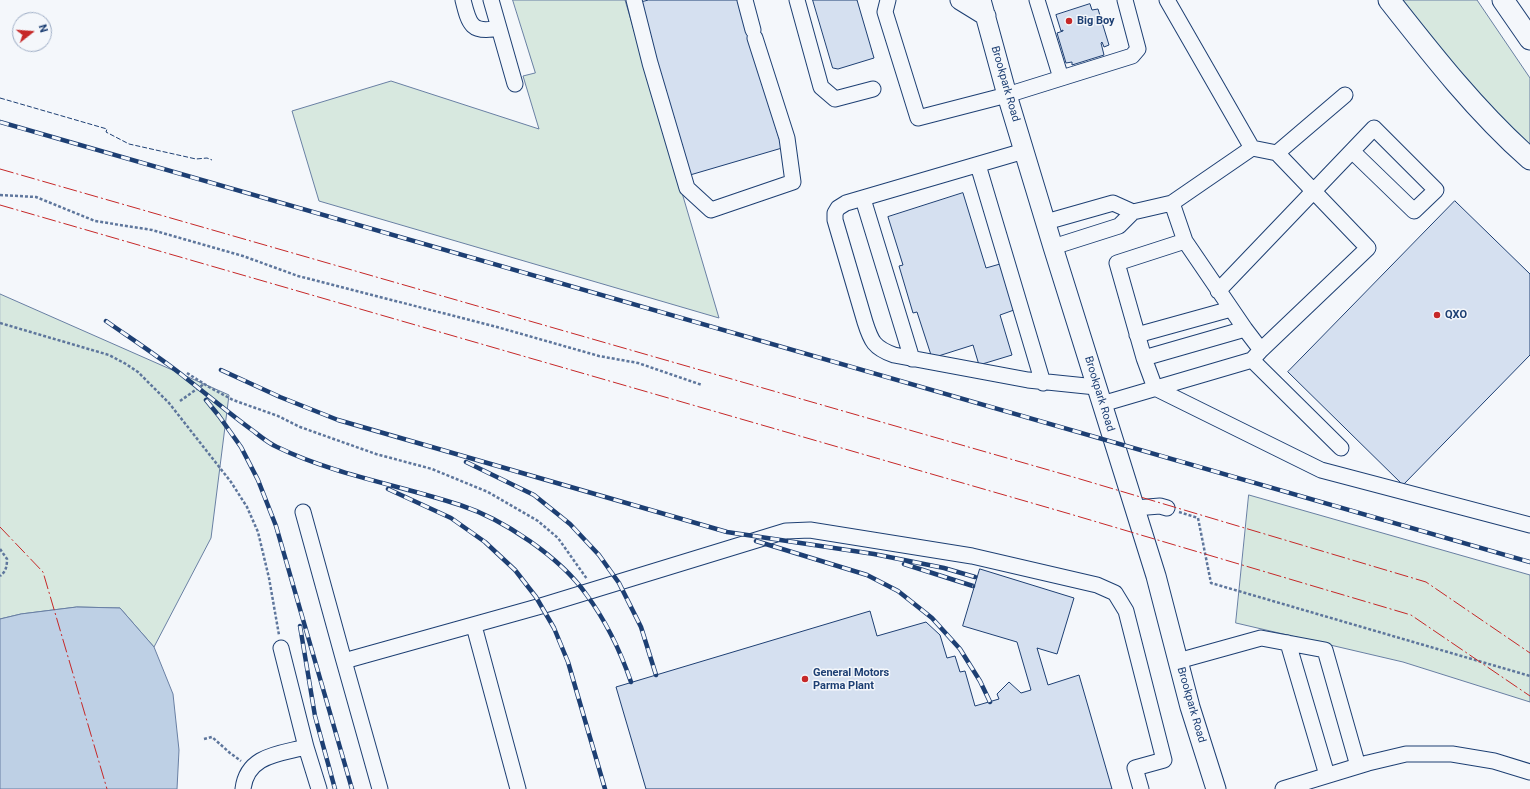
<!DOCTYPE html>
<html>
<head>
<meta charset="utf-8">
<style>
	body { margin:0 }
	#map { position:relative; width:1530px; height:789px; overflow:hidden; background:#f4f7fb; font-family:Roboto,sans-serif }
	canvas { display:block }
	.north { position:absolute; left:12px; top:12px; width:40px; height:40px; box-sizing:border-box; background:#f4f7fb; border:1px solid #9eadc5; border-radius:50%; rotate:73deg; font-size:11px; font-weight:700; line-height:16px; text-align:center; color:#1d3f73 }
	.north::after { content:''; display:block; margin:auto; width:14px; height:18px; background:#c62828; clip-path:polygon(50% 0,100% 100%,50% 72%,0 100%) }
</style>
</head>
<body>
<div id="map">
<canvas width="1530" height="789"></canvas>
<div class="north">N</div>
</div>
<script>
const ctx = document.querySelector('canvas').getContext('2d');
ctx.lineJoin = 'round';
function fill(path, color) {
  ctx.fillStyle = color;
  ctx.fill(path, 'evenodd');
}
function stroke(path, color, width, dash) {
  ctx.strokeStyle = color;
  ctx.lineWidth = width;
  ctx.lineCap = dash ? 'butt' : 'round';
  ctx.setLineDash(dash || []);
  ctx.stroke(path);
}
function drawText(font, color, halo, rows, align = 'center') {
  ctx.font = font + ' Roboto,sans-serif';
  ctx.lineWidth = 3;
  ctx.setLineDash([]);
  ctx.textBaseline = 'middle';
  ctx.strokeStyle = halo;
  ctx.fillStyle = color;
  for (const [text, x, y, turn = 0] of rows) {
    ctx.save();
    ctx.translate(x, y);
    ctx.rotate((+turn || 0) * Math.PI / 180);
    ctx.textAlign = isNaN(turn) ? turn : align;
    if (halo) ctx.strokeText(text, 0, 0);
    ctx.fillText(text, 0, 0);
    ctx.restore();
  }
}
const green = new Path2D(`
	M 513,0 L 625,0 L 719,318 L 319,201 L 292,111 L 391,81 L 539,129 L 523,76 L 535,73 Z
	M 1398,0 L 1477,0 L 1530,78 L 1530,149 L 1489,108 Z
	M 0,294 L 229,395 L 211,538 L 154,647 L 120,608 L 77,607 L 21,614 L 0,619 Z
	M 1249,495 L 1530,575 L 1530,702 L 1403,662 L 1236,623 Z`);
fill(green, '#d7e8df');
stroke(green, '#687fa3', 1);
const water = new Path2D(`
	M 77,607 L 120,608 L 154,647 L 173,694 L 179,750 L 177,789 L 0,789 L 0,619 L 21,614 Z`);
fill(water, '#bed0e5');
stroke(water, '#687fa3', 1);
const building = new Path2D(`
	M 649,0 L 738,0 L 782,148 L 690,175 L 638,3 Z
	M 813,0 L 857,0 L 874,58 L 838,69 L 833,68 Z
	M 1090,4 L 1092,10 L 1098,9 L 1109,45 L 1104,47 L 1102,42 L 1101,43 L 1104,55 L 1072,65 L 1072,62 L 1066,63 L 1057,33 L 1063,31 L 1063,30 L 1061,31 L 1056,15 Z
	M 963,193 L 986,268 L 1000,264 L 1014,310 L 1000,315 L 1012,355 L 979,365 L 973,345 L 932,358 L 917,312 L 913,313 L 899,266 L 903,265 L 888,217 Z
	M 1455,201 L 1530,274 L 1530,355 L 1403,485 L 1288,372 Z
	M 980,569 L 1074,598 L 1057,654 L 1037,648 L 1048,685 L 1079,675 L 1112,789 L 646,789 L 616,687 L 870,611 L 877,636 L 926,622 L 940,635 L 947,658 L 955,656 L 960,672 L 965,671 L 975,706 L 999,699 L 997,694 L 1009,682 L 1021,693 L 1031,690 L 1017,642 L 963,626 Z`);
fill(building, '#d5e0f0');
stroke(building, '#1d3f73', 1);
const minor = new Path2D(`
	M 463,0 C 469,24 471,34 499,28
	M 491,0 L 515,84
	M 634,0 L 650,63 L 687,188 L 711,210 L 793,182 L 787,138 L 755,38
	M 745,0 L 753,30
	M 797,0 L 821,87 L 835,99 L 873,89
	M 888,0 L 885,12 L 918,118 L 1007,95 L 1132,56 L 1138,49 L 1125,0
	M 1037,0 L 1061,78
	M 1167,0 L 1252,148
	M 1024,151 L 846,203 L 838,208 L 835,213 L 835,220 L 865,322 C 871,341 874,348 894,355 L 1028,380 L 1096,387
	M 978,165 L 1043,383
	M 863,199 L 912,359
	M 1046,222 L 1113,203 L 1133,212
	M 1185,241 L 1117,263 L 1144,358 L 1155,388 L 1321,470 L 1530,525
	M 1053,247 L 1119,226 L 1133,212 L 1172,203 L 1252,148 L 1277,153 L 1345,95
	M 1218,291 L 1374,128 L 1436,190 L 1414,211 L 1352,151
	M 1137,335 L 1231,309
	M 1261,350 L 1368,248 L 1277,153
	M 1144,358 L 1245,329
	M 1252,360 L 1341,448
	M 1102,404 L 1252,360 L 1261,350 L 1245,329 L 1185,241 L 1172,203
	M 1135,508 L 1160,506 L 1167,508
	M 303,512 L 344,661
	M 474,626 L 518,789
	M 1288,643 L 1327,775
	M 281,648 L 306,747 L 319,789
	M 1178,661 L 1261,638 L 1325,650 L 1358,766
	M 243,789 C 247,755 279,754 306,747
	M 380,789 L 344,661 L 541,606 L 786,531 L 810,530 L 972,556 L 1097,585 L 1115,593 L 1126,611 L 1164,760 L 1135,768 L 1141,789
	M 1283,789 L 1368,763 L 1406,754 L 1452,754 L 1494,761 L 1530,772`);
const major = new Path2D(`
	M 960,0 L 986,16
	M 981,0 L 1007,95 L 1053,247 L 1156,576 L 1190,707 L 1216,789`);
const highway = new Path2D(`
	M 1389,0 C 1433,56 1477,112 1530,159
	M 1503,0 L 1530,39`);
stroke(minor, '#1d3f73', 17);
stroke(major, '#1d3f73', 21);
stroke(highway, '#1d3f73', 23);
stroke(new Path2D(`
	M 0,195 L 36,197 L 95,221 L 152,230 L 243,256 L 298,276 L 497,327 L 599,356 L 638,363 L 702,385
	M 0,323 L 109,355 L 126,364 L 138,372 L 169,403 L 231,482 L 247,507 L 258,532 L 269,578 L 279,635
	M 187,373 L 209,387 L 233,400 L 278,416 L 300,427 L 376,454 L 432,469 L 488,492 L 538,521 L 558,538 L 587,579
	M 180,401 L 204,384
	M 1179,512 L 1198,518 L 1211,583 L 1530,676
	M 0,549 L 7,559 C 7,566 6,572 0,576
	M 204,739 L 212,737 L 230,753 L 241,761`), '#5e769c', 2.5, [3, 2]);
stroke(minor, '#f4f7fb', 15);
stroke(major, '#f4f7fb', 19);
stroke(highway, '#f4f7fb', 21);
const rail = new Path2D(`
	M 0,122 L 1530,562
	M 106,321 C 133,340 161,358 187,379 C 209,396 230,414 252,430 C 260,436 268,443 277,447 C 335,475 399,485 460,505 C 503,519 560,557 586,594 C 606,621 620,650 631,682
	M 221,370 L 280,397 L 338,420 L 727,532 L 874,554 L 944,568 L 975,577
	M 206,400 L 219,416 L 241,447 L 258,480 L 276,526 L 352,789
	M 466,462 L 534,495 L 570,524 L 599,555 L 619,583 L 641,627 L 656,675
	M 388,489 L 451,518 L 485,542 L 515,570 L 536,597 L 554,628 L 568,662 L 605,789
	M 756,541 L 867,575 L 898,591 L 932,618 L 960,649 L 980,681 L 990,702
	M 904,564 L 973,586
	M 300,626 L 315,716 L 335,789`);
stroke(rail, '#1d3f73', 4.5);
stroke(rail, '#f4f7fb', 3, [9]);
stroke(new Path2D(`
	M 0,98 L 107,129 L 106,132 L 129,144 L 196,159 L 207,158 L 212,160`), '#1d3f73', 1, [5, 2]);
stroke(new Path2D(`
	M 0,169 L 1080,479 L 1426,582 L 1530,653
	M 0,205 L 1070,514 L 1411,615 L 1530,696
	M 0,527 L 43,572 L 107,789`), '#c62828', 1, [14, 3, 2, 3]);
for (const [x, y, r, color] of [
	[1069,21,4,"#c62828"],
	[1437,315,4,"#c62828"],
	[805,679,4,"#c62828"]
]) {
  const dot = new Path2D();
  dot.arc(x, y, r, 0, 2 * Math.PI);
  ctx.fillStyle = color;
  ctx.fill(dot);
  stroke(dot, '#f4f7fb', 1.5);
}
drawText('bold 11px', '#1d3f73', '#f4f7fb', [
	["Big Boy",1077,21],
	["QXO",1445,315],
	["General Motors",813,673],
	["Parma Plant",813,686]
], 'left');
drawText('11px', '#1d3f73', '#f4f7fb', [
	["Brookpark Road",1005,84,74],
	["Brookpark Road",1099,394,73],
	["Brookpark Road",1191,705,74]
]);
</script>
</body>
</html>
